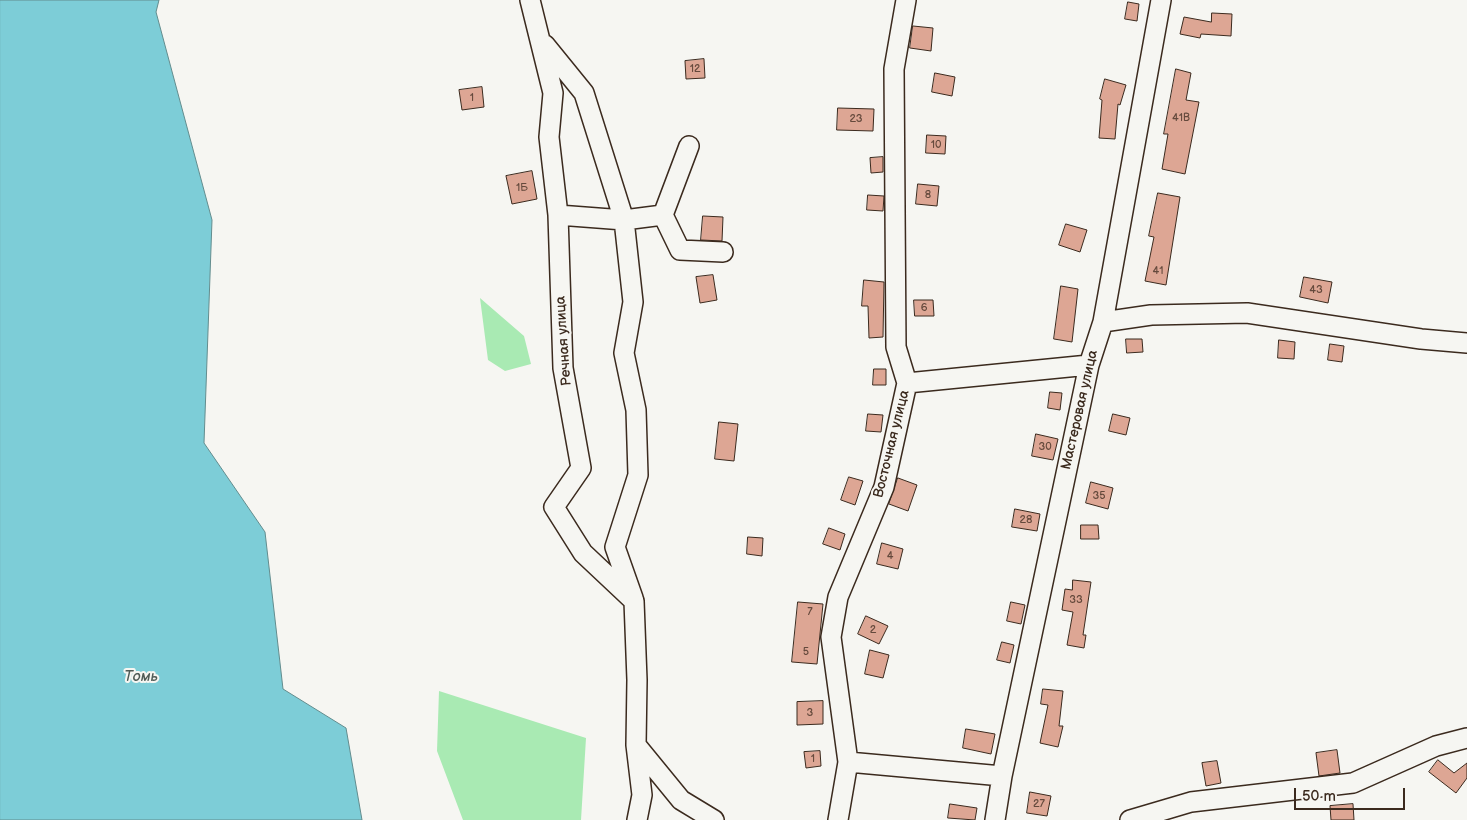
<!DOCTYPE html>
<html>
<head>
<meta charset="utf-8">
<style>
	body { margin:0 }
	#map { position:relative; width:1467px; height:820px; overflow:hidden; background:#f6f6f2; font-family:"Balsamiq Sans",sans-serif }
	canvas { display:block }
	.scale { position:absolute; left:1294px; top:788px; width:111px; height:22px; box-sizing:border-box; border:2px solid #3b2a1e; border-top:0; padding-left:6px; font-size:15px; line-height:18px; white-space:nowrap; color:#3b2a1e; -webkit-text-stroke:4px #f6f6f2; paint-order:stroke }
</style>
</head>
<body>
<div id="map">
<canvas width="1467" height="820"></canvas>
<div class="scale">50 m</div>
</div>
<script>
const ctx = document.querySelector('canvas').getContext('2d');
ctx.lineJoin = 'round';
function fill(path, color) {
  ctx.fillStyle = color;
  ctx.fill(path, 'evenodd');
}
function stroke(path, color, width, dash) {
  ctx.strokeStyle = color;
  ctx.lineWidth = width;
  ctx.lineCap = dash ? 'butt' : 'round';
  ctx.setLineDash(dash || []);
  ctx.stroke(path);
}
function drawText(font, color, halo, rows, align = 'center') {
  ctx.font = font + ' "Balsamiq Sans",sans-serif';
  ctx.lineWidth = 4;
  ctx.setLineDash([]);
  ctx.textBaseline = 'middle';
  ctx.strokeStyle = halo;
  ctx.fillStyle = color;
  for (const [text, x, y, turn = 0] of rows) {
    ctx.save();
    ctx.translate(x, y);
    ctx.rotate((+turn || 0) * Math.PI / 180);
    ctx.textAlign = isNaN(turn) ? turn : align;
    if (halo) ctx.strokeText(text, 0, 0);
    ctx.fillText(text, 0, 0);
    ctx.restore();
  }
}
fill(new Path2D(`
	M 480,298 L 524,336 L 531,364 L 505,371 L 488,360 Z
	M 439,691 L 586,738 L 581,820 L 463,820 L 437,751 Z`), '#a9eab3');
const water = new Path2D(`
	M 0,0 L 159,0 L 156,12 L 212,220 L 204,443 L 265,532 L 283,689 L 346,728 L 362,820 L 0,820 Z`);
fill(water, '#7dcdd7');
stroke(water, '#638c8d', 1);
const building = new Path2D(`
	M 1128,2 L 1139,4 L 1137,21 L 1125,19 Z
	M 1212,13 L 1232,14 L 1231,36 L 1201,34 L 1200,38 L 1180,34 L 1184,17 L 1211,22 Z
	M 913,26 L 933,28 L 931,51 L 910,48 Z
	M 704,59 L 705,78 L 686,79 L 685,61 Z
	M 1176,69 L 1191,73 L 1186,100 L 1199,102 L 1185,174 L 1162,169 L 1168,134 L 1164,134 Z
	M 935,73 L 955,77 L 952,96 L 932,92 Z
	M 1105,79 L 1126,85 L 1120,105 L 1118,104 L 1115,139 L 1099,138 L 1102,100 L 1100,99 Z
	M 482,87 L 484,107 L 462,110 L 459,90 Z
	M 838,108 L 874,109 L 873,131 L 837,130 Z
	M 927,135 L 946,136 L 945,154 L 926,153 Z
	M 883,157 L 883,172 L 871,173 L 870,158 Z
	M 532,171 L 537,199 L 512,204 L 506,176 Z
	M 918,184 L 939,186 L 937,206 L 916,204 Z
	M 1158,193 L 1180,197 L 1166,285 L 1145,281 L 1154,237 L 1149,236 Z
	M 868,195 L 884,196 L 883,211 L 867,210 Z
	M 703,216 L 723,217 L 722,241 L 701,240 Z
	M 1066,224 L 1087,230 L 1080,252 L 1059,245 Z
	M 713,275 L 717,300 L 700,303 L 696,277 Z
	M 1304,277 L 1332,282 L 1328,303 L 1300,297 Z
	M 864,280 L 884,282 L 883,337 L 869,338 L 868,306 L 862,306 Z
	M 1061,286 L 1078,289 L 1072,342 L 1054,339 Z
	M 914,300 L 933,300 L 934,316 L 915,316 Z
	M 1126,339 L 1142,339 L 1143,352 L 1127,353 Z
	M 1279,340 L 1295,342 L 1294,359 L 1278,358 Z
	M 1330,344 L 1344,346 L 1342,362 L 1328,360 Z
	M 874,369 L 886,369 L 886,385 L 873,385 Z
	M 1050,392 L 1062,393 L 1060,410 L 1048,408 Z
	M 868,414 L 883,415 L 881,432 L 866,431 Z
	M 1113,414 L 1130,418 L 1126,435 L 1109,431 Z
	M 719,422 L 738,424 L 734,461 L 715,459 Z
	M 1036,434 L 1058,439 L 1053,460 L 1032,456 Z
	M 849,477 L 863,481 L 855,505 L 841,500 Z
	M 898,478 L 917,485 L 908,511 L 889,504 Z
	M 1091,482 L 1113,488 L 1108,509 L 1086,503 Z
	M 1015,509 L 1040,514 L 1037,531 L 1012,527 Z
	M 1081,525 L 1098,525 L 1099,539 L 1081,539 Z
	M 829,528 L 845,534 L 840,550 L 823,544 Z
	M 748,537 L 763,538 L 762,556 L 747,554 Z
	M 882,543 L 903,549 L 898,569 L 877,564 Z
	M 1073,580 L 1091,582 L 1083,635 L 1086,635 L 1084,648 L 1067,645 L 1073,612 L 1062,610 L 1065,589 L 1072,590 Z
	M 798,602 L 823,604 L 817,664 L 792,662 Z
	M 1011,602 L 1025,605 L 1021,624 L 1007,621 Z
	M 866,616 L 888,626 L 879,644 L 858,634 Z
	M 1002,642 L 1014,645 L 1010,663 L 997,660 Z
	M 870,650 L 889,655 L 883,678 L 865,674 Z
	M 1043,689 L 1063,691 L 1059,726 L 1063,726 L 1058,747 L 1040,743 L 1048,705 L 1041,704 Z
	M 823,701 L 823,724 L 797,725 L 797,702 Z
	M 966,729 L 995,734 L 991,754 L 963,748 Z
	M 1337,750 L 1340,773 L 1319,776 L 1316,753 Z
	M 820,751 L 821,766 L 806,768 L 804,752 Z
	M 1438,760 L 1454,773 L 1467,763 L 1467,778 L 1456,793 L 1429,772 Z
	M 1217,761 L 1221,783 L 1206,786 L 1202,763 Z
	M 1030,792 L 1051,796 L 1047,816 L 1027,813 Z
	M 950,804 L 977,808 L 975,820 L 948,818 Z
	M 1353,804 L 1354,820 L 1331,820 L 1330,806 Z`);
fill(building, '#dda694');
stroke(building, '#3b2a1e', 1);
const minor = new Path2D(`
	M 530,0 L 553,93 L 549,137 L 558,215 L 563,368 L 581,468 L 554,507 L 583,553 L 634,601 L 637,680 L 636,745 L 642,795 L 637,820
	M 545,45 L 584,93 L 624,220 L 633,302 L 624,353 L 636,410 L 638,475 L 615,547 L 633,598
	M 558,215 L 624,220 L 663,215 L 680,250 L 723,252
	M 663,215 L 689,146
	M 1103,322 L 1151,315 L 1247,313 L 1421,339 L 1467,343
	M 907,383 L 1089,365
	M 636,745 L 681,800 L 714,820
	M 848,762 L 1002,776
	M 838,820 L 848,762 L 831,637 L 838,597 L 884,487 L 907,383 L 896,347 L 894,69 L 906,0
	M 995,820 L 1002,776 L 1089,365 L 1103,322 L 1161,0
	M 1130,820 L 1191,802 L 1353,783 L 1436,746 L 1467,738`);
stroke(minor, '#3b2a1e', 22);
stroke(minor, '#f6f6f2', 19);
drawText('11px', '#64493c', null, [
	["12",695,69],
	["1",472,98],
	["41В",1181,118],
	["23",856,119],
	["10",936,145],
	["1Б",522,188],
	["8",928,195],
	["41",1158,271],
	["43",1316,290],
	["6",924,308],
	["30",1045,447],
	["35",1099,496],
	["28",1026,520],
	["4",890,556],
	["33",1076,600],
	["7",810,612],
	["2",873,630],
	["5",806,652],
	["3",810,713],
	["1",813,759],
	["27",1039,804]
]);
drawText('14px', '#3b2a1e', '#f6f6f2', [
	["Речная улица",564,341,-94],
	["Мастеровая улица",1080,410,-77],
	["Восточная улица",892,444,-76]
]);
drawText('italic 15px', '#4f5b56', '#f6f6f2', [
	["Томь",141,677]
]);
</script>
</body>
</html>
